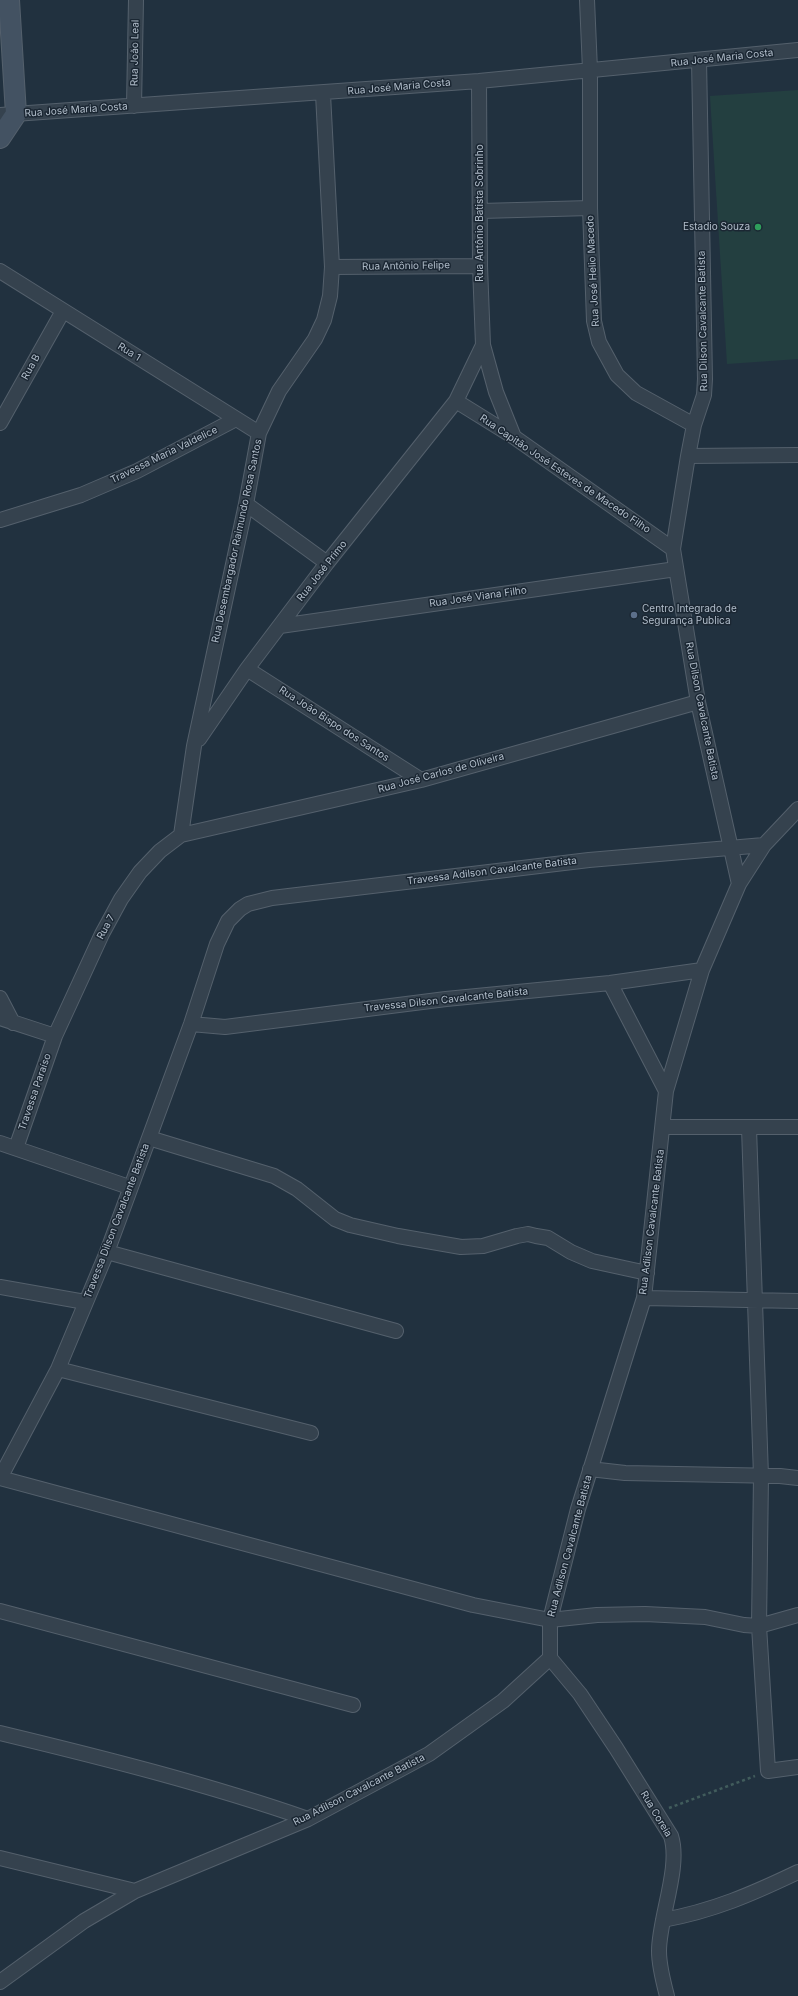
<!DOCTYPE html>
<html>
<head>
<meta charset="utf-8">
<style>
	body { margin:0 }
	canvas { display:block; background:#21313f }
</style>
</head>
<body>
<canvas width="798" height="1996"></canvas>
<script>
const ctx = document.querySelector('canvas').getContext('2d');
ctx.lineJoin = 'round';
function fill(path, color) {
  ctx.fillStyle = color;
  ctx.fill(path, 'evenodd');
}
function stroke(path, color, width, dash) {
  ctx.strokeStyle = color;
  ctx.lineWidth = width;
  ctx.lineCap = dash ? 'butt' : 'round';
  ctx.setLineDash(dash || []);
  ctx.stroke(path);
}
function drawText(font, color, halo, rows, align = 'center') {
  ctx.font = font + ' Inter,sans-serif';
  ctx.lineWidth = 3;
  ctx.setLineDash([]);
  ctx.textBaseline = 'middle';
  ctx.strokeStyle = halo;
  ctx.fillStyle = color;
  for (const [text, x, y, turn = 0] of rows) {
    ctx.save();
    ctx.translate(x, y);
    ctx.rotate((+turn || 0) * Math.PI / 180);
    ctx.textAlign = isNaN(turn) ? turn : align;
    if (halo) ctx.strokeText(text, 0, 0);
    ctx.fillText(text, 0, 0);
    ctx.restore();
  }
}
fill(new Path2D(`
	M 798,90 L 798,359 L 727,364 L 710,96 Z`), '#233f40');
const minor = new Path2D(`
	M 587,0 L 590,70 L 590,208 L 594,321 L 599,342 L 617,375 L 636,393 L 694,425
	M 699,60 L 705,379 L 704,395 L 694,425 L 688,456 L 673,549 L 698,702 L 739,884
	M 479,81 L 480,266 L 483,345 L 496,392 L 514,437
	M 134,106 L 136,0
	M 0,115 L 479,81 L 798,50
	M 481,211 L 590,208
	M 332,267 L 480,266
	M 0,271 L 259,433
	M 456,401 L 514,437 L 673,549
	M 0,423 L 63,311
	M 688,456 L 798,455
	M 246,504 L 327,563
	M 0,520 L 81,495 L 137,471 L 236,419
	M 280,626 L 676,569
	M 247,669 L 421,780
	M 199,739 L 247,669 L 327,563 L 456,401 L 483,345
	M 181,835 L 194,746 L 246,504 L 259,433 L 279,391 L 315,339 L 324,320 L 330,296 L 332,267 L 323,94
	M 610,983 L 666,1091
	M 0,998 L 13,1023
	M 0,1018 L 55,1036
	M 191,1024 L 225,1027 L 446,999 L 610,983 L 702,970
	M 663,1127 L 798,1127
	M 749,1128 L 761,1476 L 759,1626 L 768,1771 L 798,1767
	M 149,1138 L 274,1176 L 297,1189 L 335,1219 L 350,1225 L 398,1236 L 461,1247 L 483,1246 L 517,1236 L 528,1234 L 536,1236 L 548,1238 L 571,1252 L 592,1261 L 647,1273
	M 0,1143 L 129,1187
	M 16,1148 L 55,1036 L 102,934 L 121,899 L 140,872 L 160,851 L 181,835 L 421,780 L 698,702
	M 107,1252 L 396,1331
	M 0,1287 L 85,1302
	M 644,1298 L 798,1301
	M 58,1369 L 311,1433
	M 590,1469 L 625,1473 L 780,1476 L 798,1478
	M 0,1478 L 58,1369 L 107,1252 L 191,1024 L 217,944 L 228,921 L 240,909 L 248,904 L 272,898 L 589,860 L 764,845
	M 0,1478 L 473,1605 L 550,1620 L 597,1615 L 645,1614 L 705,1617 L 744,1625 L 759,1626 L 798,1615
	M 0,1611 L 353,1705
	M 550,1658 L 580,1694 L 616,1748 L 671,1836 C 681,1867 659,1918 659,1951 C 659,1966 663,1981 667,1996
	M 0,1733 C 104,1758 207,1784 308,1819
	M 0,1858 L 135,1891
	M 663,1920 C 713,1911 752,1894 798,1872
	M 0,1982 L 84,1921 L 135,1891 L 308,1819 L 429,1754 L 503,1701 L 550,1658 L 550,1620 L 578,1509 L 644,1298 L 666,1091 L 702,970 L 739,884 L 764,845 L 798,809`);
const secondary = new Path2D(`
	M 0,138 L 16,114 L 9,0`);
stroke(minor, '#54606c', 16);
stroke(secondary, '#54606c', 22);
stroke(new Path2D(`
	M 669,1808 L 755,1776`), '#415c5c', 2.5, [3, 3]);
stroke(minor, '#35424e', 14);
stroke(secondary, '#435262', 20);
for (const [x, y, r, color] of [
	[758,227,4,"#2e9e5b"],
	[634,615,4,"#5c6f8a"]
]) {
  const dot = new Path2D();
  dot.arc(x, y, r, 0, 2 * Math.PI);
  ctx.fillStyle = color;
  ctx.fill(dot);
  stroke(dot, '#1b2733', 1.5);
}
drawText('10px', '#b1bdca', '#1b2733', [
	["Rua João Leal",135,53,-89],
	["Rua José Maria Costa",722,58,-6],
	["Rua José Maria Costa",399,87,-5],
	["Rua José Maria Costa",76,110,-4],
	["Rua Antônio Batista Sobrinho",480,213,-90],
	["Rua Antônio Felipe",406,266,-1],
	["Rua José Helio Macedo",593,271,-93],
	["Rua Dilson Cavalcante Batista",703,321,-91],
	["Rua 1",129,352,32],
	["Rua B",31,367,-61],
	["Travessa Maria Valdelice",164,455,-26],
	["Rua Capitão José Esteves de Macedo Filho",565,474,34],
	["Rua Desembargador Raimundo Rosa Santos",237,541,-78],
	["Rua José Primo",322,571,-52],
	["Rua José Viana Filho",478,597,-8],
	["Rua Dilson Cavalcante Batista",702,711,79],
	["Rua João Bispo dos Santos",334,724,33],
	["Rua José Carlos de Oliveira",441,773,-15],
	["Travessa Adilson Cavalcante Batista",492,871,-7],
	["Rua 7",106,927,-62],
	["Travessa Dilson Cavalcante Batista",446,1000,-6],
	["Travessa Paraíso",35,1092,-71],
	["Travessa Dilson Cavalcante Batista",117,1221,-69],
	["Rua Adilson Cavalcante Batista",652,1222,-83],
	["Rua Adilson Cavalcante Batista",570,1546,-75],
	["Rua Adilson Cavalcante Batista",359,1790,-27],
	["Rua Coreia",656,1814,59]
]);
drawText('10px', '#b1bdca', '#1b2733', [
	["Estadio Souza",750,227],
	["Centro Integrado de",642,609,"left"],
	["Segurança Publica",642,621,"left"]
], 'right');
</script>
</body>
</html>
